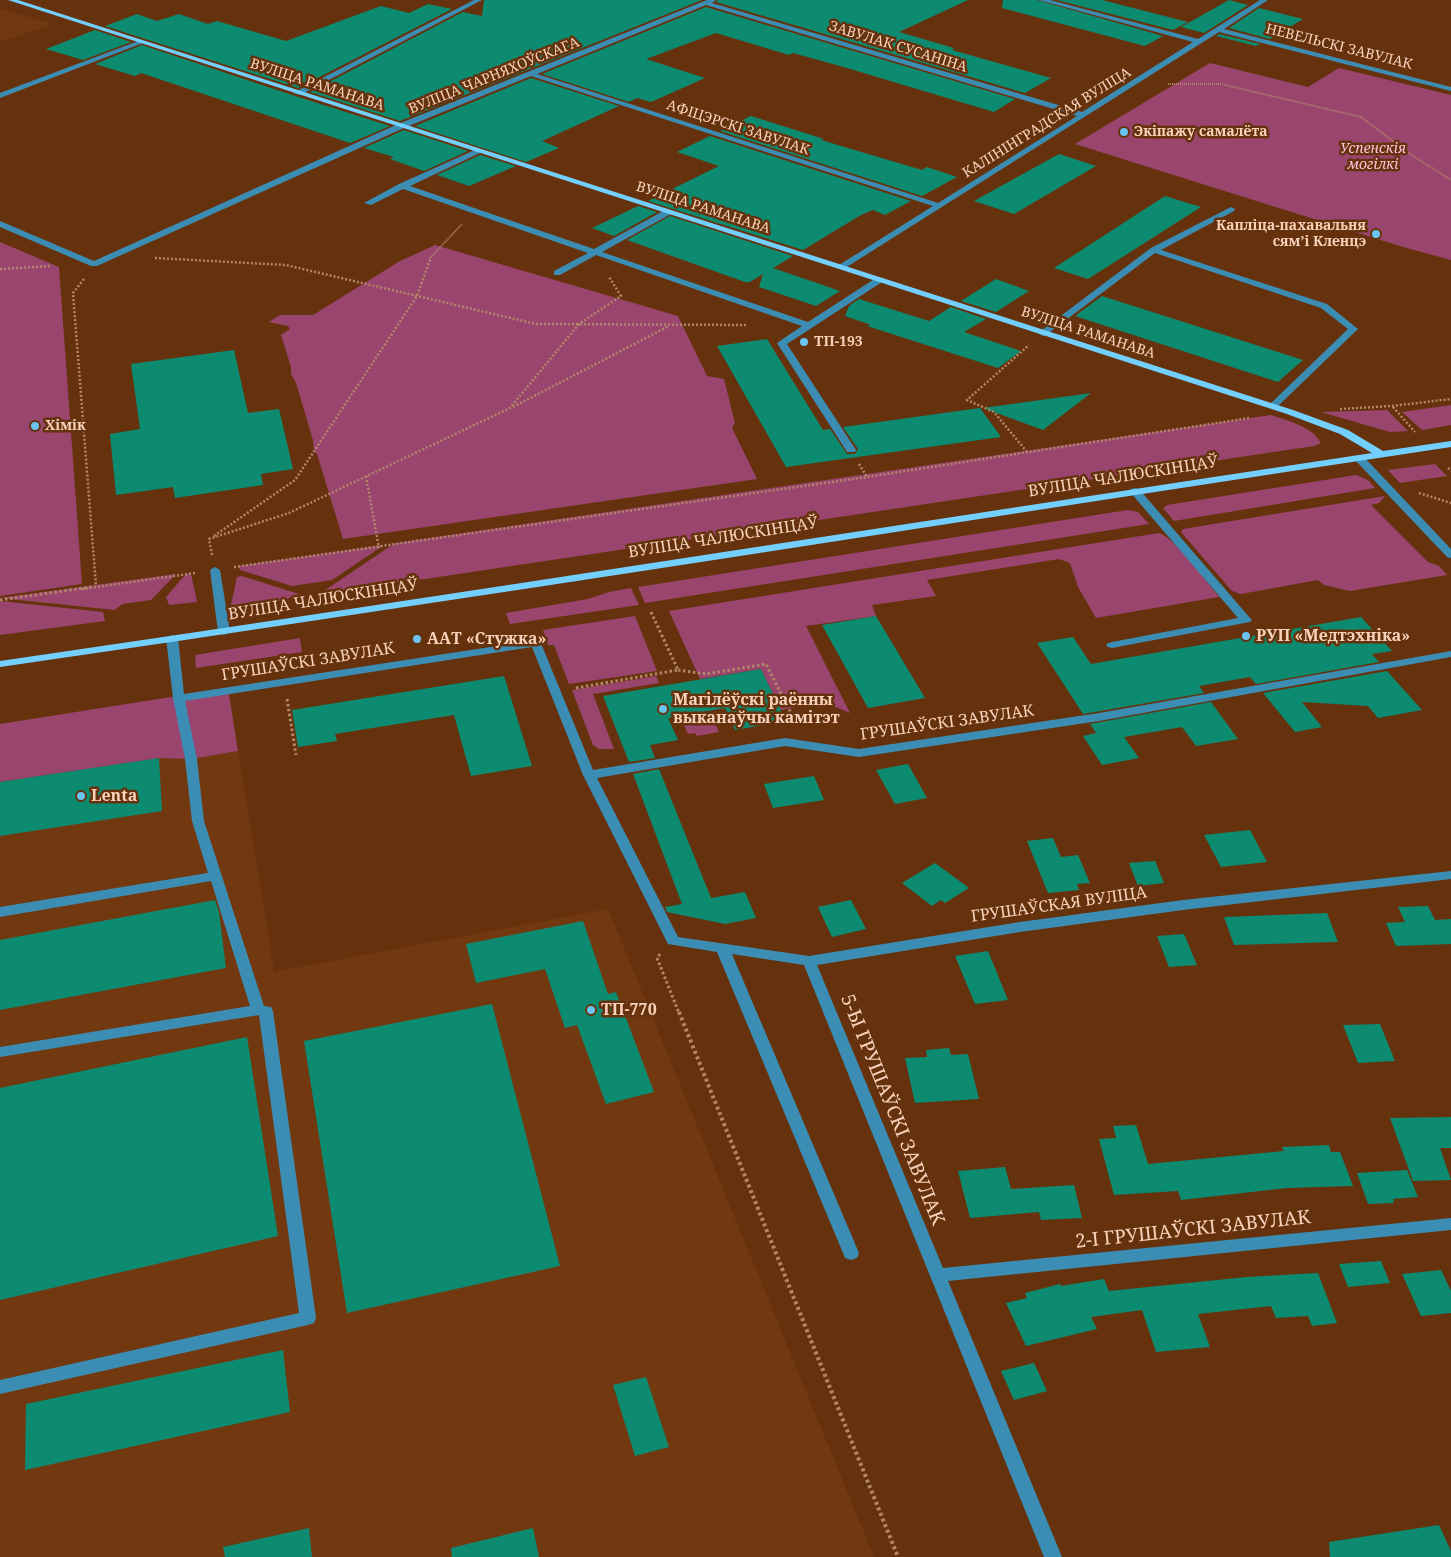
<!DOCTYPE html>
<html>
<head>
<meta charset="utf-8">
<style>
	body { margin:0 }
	canvas { display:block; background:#65320d }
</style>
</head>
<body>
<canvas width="1451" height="1557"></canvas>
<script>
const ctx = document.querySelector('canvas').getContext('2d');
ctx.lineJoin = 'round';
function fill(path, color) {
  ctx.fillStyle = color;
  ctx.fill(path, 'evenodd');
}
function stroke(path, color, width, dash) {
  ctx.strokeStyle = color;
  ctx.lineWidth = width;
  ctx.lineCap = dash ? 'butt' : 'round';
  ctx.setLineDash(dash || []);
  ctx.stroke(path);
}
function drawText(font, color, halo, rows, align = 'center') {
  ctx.font = font + ' "Noto Serif",serif';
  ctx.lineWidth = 5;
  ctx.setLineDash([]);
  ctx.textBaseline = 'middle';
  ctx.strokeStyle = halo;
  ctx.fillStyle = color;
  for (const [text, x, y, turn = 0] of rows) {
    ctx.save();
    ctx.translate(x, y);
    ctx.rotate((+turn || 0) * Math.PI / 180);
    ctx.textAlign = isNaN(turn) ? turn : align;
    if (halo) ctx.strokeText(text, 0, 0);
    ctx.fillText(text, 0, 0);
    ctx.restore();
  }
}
fill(new Path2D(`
	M 0,9 L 53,24 L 0,42 Z
	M 238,751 L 274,972 L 608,909 L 874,1557 L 0,1557 L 0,782 L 159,758 L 191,759 Z`), '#723910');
fill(new Path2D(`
	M 1210,63 L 1308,87 L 1339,68 L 1451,95 L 1451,260 L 1403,247 L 1075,144 Z
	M 0,242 L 59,267 L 82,584 L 0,596 Z
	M 435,245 L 678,316 L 707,376 L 724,379 L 735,423 L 732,428 L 757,479 L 343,539 L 317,454 L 314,451 L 313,440 L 296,383 L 291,374 L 291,367 L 281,335 L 290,329 L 288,326 L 269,322 L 280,315 L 313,315 L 400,261 Z
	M 1451,405 L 1451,425 L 1422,430 L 1402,412 Z
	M 1387,410 L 1408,431 L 1390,432 L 1321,412 Z
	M 1271,415 C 1288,421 1312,426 1321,443 L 1314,446 L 318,595 L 395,543 Z
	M 1435,464 L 1447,476 L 1400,483 L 1388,470 Z
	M 1356,475 L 1368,480 L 1375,488 L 1174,521 L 1163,508 L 1167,505 Z
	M 1385,496 L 1379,503 L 1371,505 L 1428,562 L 1439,566 L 1447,575 L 1350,591 L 1324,585 L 1318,580 L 1241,594 L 1232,591 L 1181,532 L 1183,529 Z
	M 1128,510 L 1138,512 L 1149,524 L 645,603 L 638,587 Z
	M 1159,533 C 1175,538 1207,582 1219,597 L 1096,618 L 1078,587 L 1070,563 L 1059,559 L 927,580 L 936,596 L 872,605 L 876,616 L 806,626 L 850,713 L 823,702 L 781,710 L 761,669 L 700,679 L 669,611 Z
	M 384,545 L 332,580 L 292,586 L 240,570 L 238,566 Z
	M 176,574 L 151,600 L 122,604 L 115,610 L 0,598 Z
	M 186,574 L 191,574 L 197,602 L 169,605 L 166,597 Z
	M 242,576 L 299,594 L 300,594 L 278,602 L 231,605 L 237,577 Z
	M 631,588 L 639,605 L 510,624 L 506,613 L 588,599 L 609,592 Z
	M 0,601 L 103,612 L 105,621 L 0,635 Z
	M 635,616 L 657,671 L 569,684 L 554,645 L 548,645 L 543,630 Z
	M 300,638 L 302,652 L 196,668 L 195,655 Z
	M 656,676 L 659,683 L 593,694 L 614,749 L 599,749 L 593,745 L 572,690 Z
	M 228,688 L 238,751 L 191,759 L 159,758 L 0,782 L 0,724 Z
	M 705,719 L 707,722 L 714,721 L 719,732 L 697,736 L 695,733 L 688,734 L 683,723 Z`), '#99456e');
fill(new Path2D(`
	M 484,0 L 702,0 L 400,121 L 310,92 L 463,12 L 482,16 Z
	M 718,0 L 968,0 L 899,32 L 954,48 L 952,50 L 1051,78 L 1025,93 L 716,2 Z
	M 1003,0 L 1037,0 L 1163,36 L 1145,46 L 1002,8 Z
	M 1057,0 L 1102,0 L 1188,22 L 1173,30 Z
	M 1229,0 L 1248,5 L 1204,33 L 1181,27 Z
	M 428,4 L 452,9 L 298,88 L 105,26 L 137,14 L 157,21 L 179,14 L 208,24 L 217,21 L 286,41 L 381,6 L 409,13 Z
	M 706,7 L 1015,99 L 994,112 L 847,68 L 793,53 L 789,55 L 716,33 L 646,59 L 705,78 L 651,102 L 637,98 L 629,102 L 542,74 Z
	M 1259,8 L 1303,19 L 1270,39 L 1229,28 Z
	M 95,30 L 131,42 L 83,60 L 46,49 Z
	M 1219,34 L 1260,44 L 1256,46 L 1216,36 Z
	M 142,45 L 292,95 L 390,126 L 350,143 L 141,73 L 135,76 L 95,64 Z
	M 531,78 L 619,106 L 542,141 L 559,148 L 526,162 L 415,126 Z
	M 751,116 L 824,139 L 821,140 L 922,170 L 927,167 L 957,177 L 922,196 L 720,131 Z
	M 404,130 L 468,151 L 424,171 L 390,159 L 394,157 L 364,148 Z
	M 710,136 L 911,201 L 885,215 L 873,210 L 861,215 L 803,250 L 648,201 L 719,166 L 677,152 Z
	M 1059,154 L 1096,166 L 1014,214 L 974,201 Z
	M 480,155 L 516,166 L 469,186 L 437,175 Z
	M 1165,196 L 1201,207 L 1088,279 L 1054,268 Z
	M 638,206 L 657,212 L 614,236 L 592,228 Z
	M 670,216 L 793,256 L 773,268 L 840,291 L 816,306 L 759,287 L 763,274 L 750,282 L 745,282 L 627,240 Z
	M 996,279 L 1029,291 L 996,312 L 961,301 Z
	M 1102,296 L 1303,360 L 1278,382 L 1075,316 Z
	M 859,299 L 929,321 L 951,307 L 986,319 L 964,332 L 1021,351 L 998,368 L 867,326 L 871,325 L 845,316 L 849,306 Z
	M 767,339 L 823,430 L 830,429 L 847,454 L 855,454 L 858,449 L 843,427 L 980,408 L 1001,437 L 786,467 L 717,346 Z
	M 234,350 L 248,413 L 279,409 L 293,469 L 261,474 L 263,485 L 175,498 L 173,487 L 116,495 L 110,434 L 140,429 L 131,364 Z
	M 1091,393 L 1043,430 L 983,408 Z
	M 876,616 L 925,698 L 868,708 L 822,625 Z
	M 1361,617 L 1392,651 L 1372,654 L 1379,662 L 1256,684 L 1250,677 L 1199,686 L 1204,693 L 1083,714 L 1037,643 L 1073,637 L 1091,664 Z
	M 761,669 L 786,721 L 735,730 L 725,708 L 668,718 L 678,740 L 650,745 L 655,758 L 629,762 L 603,696 Z
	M 1387,671 L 1422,710 L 1378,718 L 1368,706 L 1302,702 L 1322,727 L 1295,732 L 1263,693 Z
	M 504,676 L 532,766 L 471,776 L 454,715 L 335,734 L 337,741 L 298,747 L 292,710 Z
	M 1211,702 L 1238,739 L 1196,746 L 1182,727 L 1124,737 L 1139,758 L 1102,765 L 1083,736 L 1096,733 L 1090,724 Z
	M 159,758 L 162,811 L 0,836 L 0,782 Z
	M 908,764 L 927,798 L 895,804 L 876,770 Z
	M 659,769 L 711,898 L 745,892 L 756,918 L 725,924 L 667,912 L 665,907 L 682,904 L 633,774 Z
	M 814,776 L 824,800 L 773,808 L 764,784 Z
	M 1250,830 L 1267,862 L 1221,867 L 1204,835 Z
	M 1053,838 L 1061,857 L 1078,855 L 1090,883 L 1077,884 L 1079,890 L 1048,893 L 1027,841 Z
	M 1155,861 L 1164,883 L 1138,886 L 1129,863 Z
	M 935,863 L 969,888 L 945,903 L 941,900 L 932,906 L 902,883 Z
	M 215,900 L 219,912 L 226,968 L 0,1010 L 0,940 Z
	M 851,900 L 866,929 L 832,937 L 818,907 Z
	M 1428,906 L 1435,920 L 1451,919 L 1451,944 L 1396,946 L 1386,923 L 1405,922 L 1398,907 Z
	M 1327,913 L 1338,942 L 1234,945 L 1224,917 Z
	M 583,921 L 608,994 L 616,992 L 654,1092 L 606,1104 L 577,1025 L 565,1028 L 545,969 L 476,983 L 466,944 Z
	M 1184,934 L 1197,965 L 1169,967 L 1157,936 Z
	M 988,951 L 1008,1000 L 975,1004 L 955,956 Z
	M 492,1004 L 560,1266 L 347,1313 L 304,1041 Z
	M 1380,1024 L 1395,1061 L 1358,1063 L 1343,1025 Z
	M 247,1037 L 278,1236 L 0,1300 L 0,1088 Z
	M 949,1048 L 951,1055 L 968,1054 L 979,1099 L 915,1103 L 905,1058 L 927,1057 L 926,1050 Z
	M 1451,1117 L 1451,1148 L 1440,1148 L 1451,1180 L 1413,1181 L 1390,1118 Z
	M 1136,1125 L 1148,1164 L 1284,1151 L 1282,1147 L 1329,1145 L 1331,1152 L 1340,1152 L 1353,1186 L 1287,1188 L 1181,1200 L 1178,1191 L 1114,1195 L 1099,1139 L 1116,1138 L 1113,1126 Z
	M 1005,1167 L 1011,1189 L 1074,1185 L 1082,1218 L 1041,1220 L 1039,1212 L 970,1218 L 958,1171 Z
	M 1407,1170 L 1418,1197 L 1393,1199 L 1394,1203 L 1368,1204 L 1357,1173 Z
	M 1381,1261 L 1390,1283 L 1348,1287 L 1339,1264 Z
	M 1441,1270 L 1451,1291 L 1451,1313 L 1421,1316 L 1402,1274 Z
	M 1318,1273 L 1337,1323 L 1312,1326 L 1308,1316 L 1276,1318 L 1271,1306 L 1198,1314 L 1210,1347 L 1156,1352 L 1142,1310 L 1091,1317 L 1097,1329 L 1026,1346 L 1006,1303 L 1027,1298 L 1025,1293 L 1060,1284 L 1061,1286 L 1104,1279 L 1109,1291 L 1247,1277 Z
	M 283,1350 L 290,1412 L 25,1470 L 26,1404 Z
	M 1034,1363 L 1047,1391 L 1014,1400 L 1001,1371 Z
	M 646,1377 L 669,1447 L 635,1456 L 613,1385 Z
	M 1439,1525 L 1451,1551 L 1451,1557 L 1330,1557 L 1329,1542 Z
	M 309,1528 L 312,1557 L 225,1557 L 223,1547 Z
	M 533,1528 L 539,1557 L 452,1557 L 451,1548 Z`), '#0c8b70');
stroke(new Path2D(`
	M 1168,84 L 1221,84 L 1361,117 L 1413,156 L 1451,180
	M 155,258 L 157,258
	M 430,258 L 462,224`), '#b38669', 2, [1, 1]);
stroke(new Path2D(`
	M 155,258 L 286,265 L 536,324 L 747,325
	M 0,269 L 52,266
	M 84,279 L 73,293 L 96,586
	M 513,407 L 669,326
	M 1393,407 L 1415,432
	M 1340,409 L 1392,406 L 1451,399
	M 1027,452 L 994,412 L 967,400 L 1029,345
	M 859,464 L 867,477
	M 1448,468 L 1451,471
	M 366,476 L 379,548
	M 1419,493 L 1451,503
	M 214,536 L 295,480 L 417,296 L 431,257
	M 212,555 L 209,539 L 289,513 L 510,408 L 579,324 L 621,296 L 609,277
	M 234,567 L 867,477 L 1249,418
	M 82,589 L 195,573`), '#b38669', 2.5, [2, 2]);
stroke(new Path2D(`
	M 0,600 L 91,587
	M 678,670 L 706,674 L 766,664 L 797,725
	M 576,688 L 678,670 L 650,610
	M 287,699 L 296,755
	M 660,954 L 657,958 L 679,1013`), '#b38669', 3, [2.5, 2.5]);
stroke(new Path2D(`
	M 679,1012 L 898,1557`), '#b38669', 4, [3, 3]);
fill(new Path2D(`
	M 474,0 L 482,0 L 300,95 L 293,93 Z
	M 707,0 L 716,0 L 712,3 L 1082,112 L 1193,42 L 1039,0 L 1050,0 L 1198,39 L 1260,0 L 1268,0 L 1224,29 L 1451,87 L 1451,91 L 1219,32 L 842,270 L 838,267 L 839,265 L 933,206 L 531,76 L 404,128 L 97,266 L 91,266 L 0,227 L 0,221 L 94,261 L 398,124 ZM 706,5 L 1077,116 L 938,203 L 537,74 Z
	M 141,40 L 145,42 L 143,43 L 0,98 L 0,93 Z
	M 477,149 L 480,149 L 480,153 L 410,186 L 594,249 L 665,210 L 671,210 L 671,214 L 602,252 L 808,322 L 876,278 L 882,278 L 882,282 L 787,344 L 856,450 L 855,452 L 847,452 L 777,343 L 802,326 L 596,255 L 560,275 L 554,275 L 554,271 L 588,253 L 403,189 L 371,205 L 364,203 L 399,184 Z
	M 1231,207 L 1235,209 L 1234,211 L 1161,250 L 1327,304 L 1358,329 L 1276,408 L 1270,408 L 1268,406 L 1348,329 L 1321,308 L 1155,253 L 1046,335 L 1043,336 L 1038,333 L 1151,248 Z
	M 1359,455 L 1363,456 L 1451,549 L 1451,558 L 1447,557 L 1355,460 L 1354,458 Z
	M 1135,488 L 1139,489 L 1250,618 L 1252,620 L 1250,622 L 1112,648 L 1108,647 L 1106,645 L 1108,643 L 1112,642 L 1238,618 L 1131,493 L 1130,491 L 1131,489 Z
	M 215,567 L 220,570 L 230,632 L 224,635 L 218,632 L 210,570 Z
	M 172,635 L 178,638 L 184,694 L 536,640 L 540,641 L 593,770 L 785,738 L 859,749 L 1099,713 L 1451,651 L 1451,657 L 1099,721 L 859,757 L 785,746 L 597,778 L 678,937 L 809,956 L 1020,922 L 1183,900 L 1451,871 L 1451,879 L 1183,910 L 1020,932 L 817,965 L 943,1268 L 1451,1218 L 1451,1230 L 948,1281 L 1062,1557 L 1044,1557 L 804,965 L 732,954 L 859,1253 L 857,1258 L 851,1260 L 845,1258 L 843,1253 L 717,952 L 668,944 L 583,775 L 532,647 L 185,701 L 197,759 L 204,821 L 264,1006 L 271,1007 L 273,1011 L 316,1318 L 314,1323 L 308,1325 L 0,1394 L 0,1380 L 299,1313 L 259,1015 L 0,1057 L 0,1047 L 250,1006 L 211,881 L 0,917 L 0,907 L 208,873 L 192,821 L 185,759 L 173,698 L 166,638 Z`), '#3c8db3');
fill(new Path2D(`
	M 8,0 L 18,0 L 1293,410 L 1348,430 L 1383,451 L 1451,441 L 1451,447 C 967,520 484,597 0,667 L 0,661 C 458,594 915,522 1372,453 L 1340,434 L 1287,414 Z`), '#73d0fe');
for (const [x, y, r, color] of [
	[1124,132,5,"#69c4f0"],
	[1376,234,5,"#69c4f0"],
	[804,342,5,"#69c4f0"],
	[35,426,5,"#69c4f0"],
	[1246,636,5,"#69c4f0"],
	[417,639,5,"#69c4f0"],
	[663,709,5,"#69c4f0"],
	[81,796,5,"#69c4f0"],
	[591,1010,5,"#69c4f0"]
]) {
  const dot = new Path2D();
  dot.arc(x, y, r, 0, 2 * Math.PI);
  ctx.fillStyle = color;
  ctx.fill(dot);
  stroke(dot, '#65320d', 2);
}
drawText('14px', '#f8d1ba', '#65320d', [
	["ЗАВУЛАК СУСАНІНА",898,47,17],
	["НЕВЕЛЬСКІ ЗАВУЛАК",1339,47,14],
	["ВУЛІЦА ЧАРНЯХОЎСКАГА",494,76,-22],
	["ВУЛІЦА РАМАНАВА",317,85,18],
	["КАЛІНІНГРАДСКАЯ ВУЛІЦА",1047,123,-32],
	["АФІЦЭРСКІ ЗАВУЛАК",738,128,18],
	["ВУЛІЦА РАМАНАВА",703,208,18],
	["ВУЛІЦА РАМАНАВА",1088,333,18]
]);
drawText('bold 14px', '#f8d1ba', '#65320d', [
	["Экіпажу самалёта",1134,132],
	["Капліца-пахавальня",1366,226,"right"],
	["сямʼі Кленцэ",1366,242,"right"],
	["ТП-193",814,342],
	["Хімік",45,426]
], 'left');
drawText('italic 14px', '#fec3dc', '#65320d', [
	["Успенскія",1373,149],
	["могілкі",1373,165]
]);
drawText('16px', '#f8d1ba', '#65320d', [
	["ВУЛІЦА ЧАЛЮСКІНЦАЎ",1123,477,-9],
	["ВУЛІЦА ЧАЛЮСКІНЦАЎ",723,538,-9],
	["ВУЛІЦА ЧАЛЮСКІНЦАЎ",323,600,-9],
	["ГРУШАЎСКІ ЗАВУЛАК",308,662,-9],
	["ГРУШАЎСКІ ЗАВУЛАК",947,723,-8],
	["ГРУШАЎСКАЯ ВУЛІЦА",1059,905,-8]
]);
drawText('bold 16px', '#f8d1ba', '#65320d', [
	["РУП «Медтэхніка»",1256,636],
	["ААТ «Стужка»",427,639],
	["Магілёўскі раённы",673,700],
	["выканаўчы камітэт",673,718],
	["Lenta",91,796],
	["ТП-770",601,1010]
], 'left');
drawText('19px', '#f8d1ba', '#65320d', [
	["5-Ы ГРУШАЎСКІ ЗАВУЛАК",892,1110,68],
	["2-І ГРУШАЎСКІ ЗАВУЛАК",1193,1230,-6]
]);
</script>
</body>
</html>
